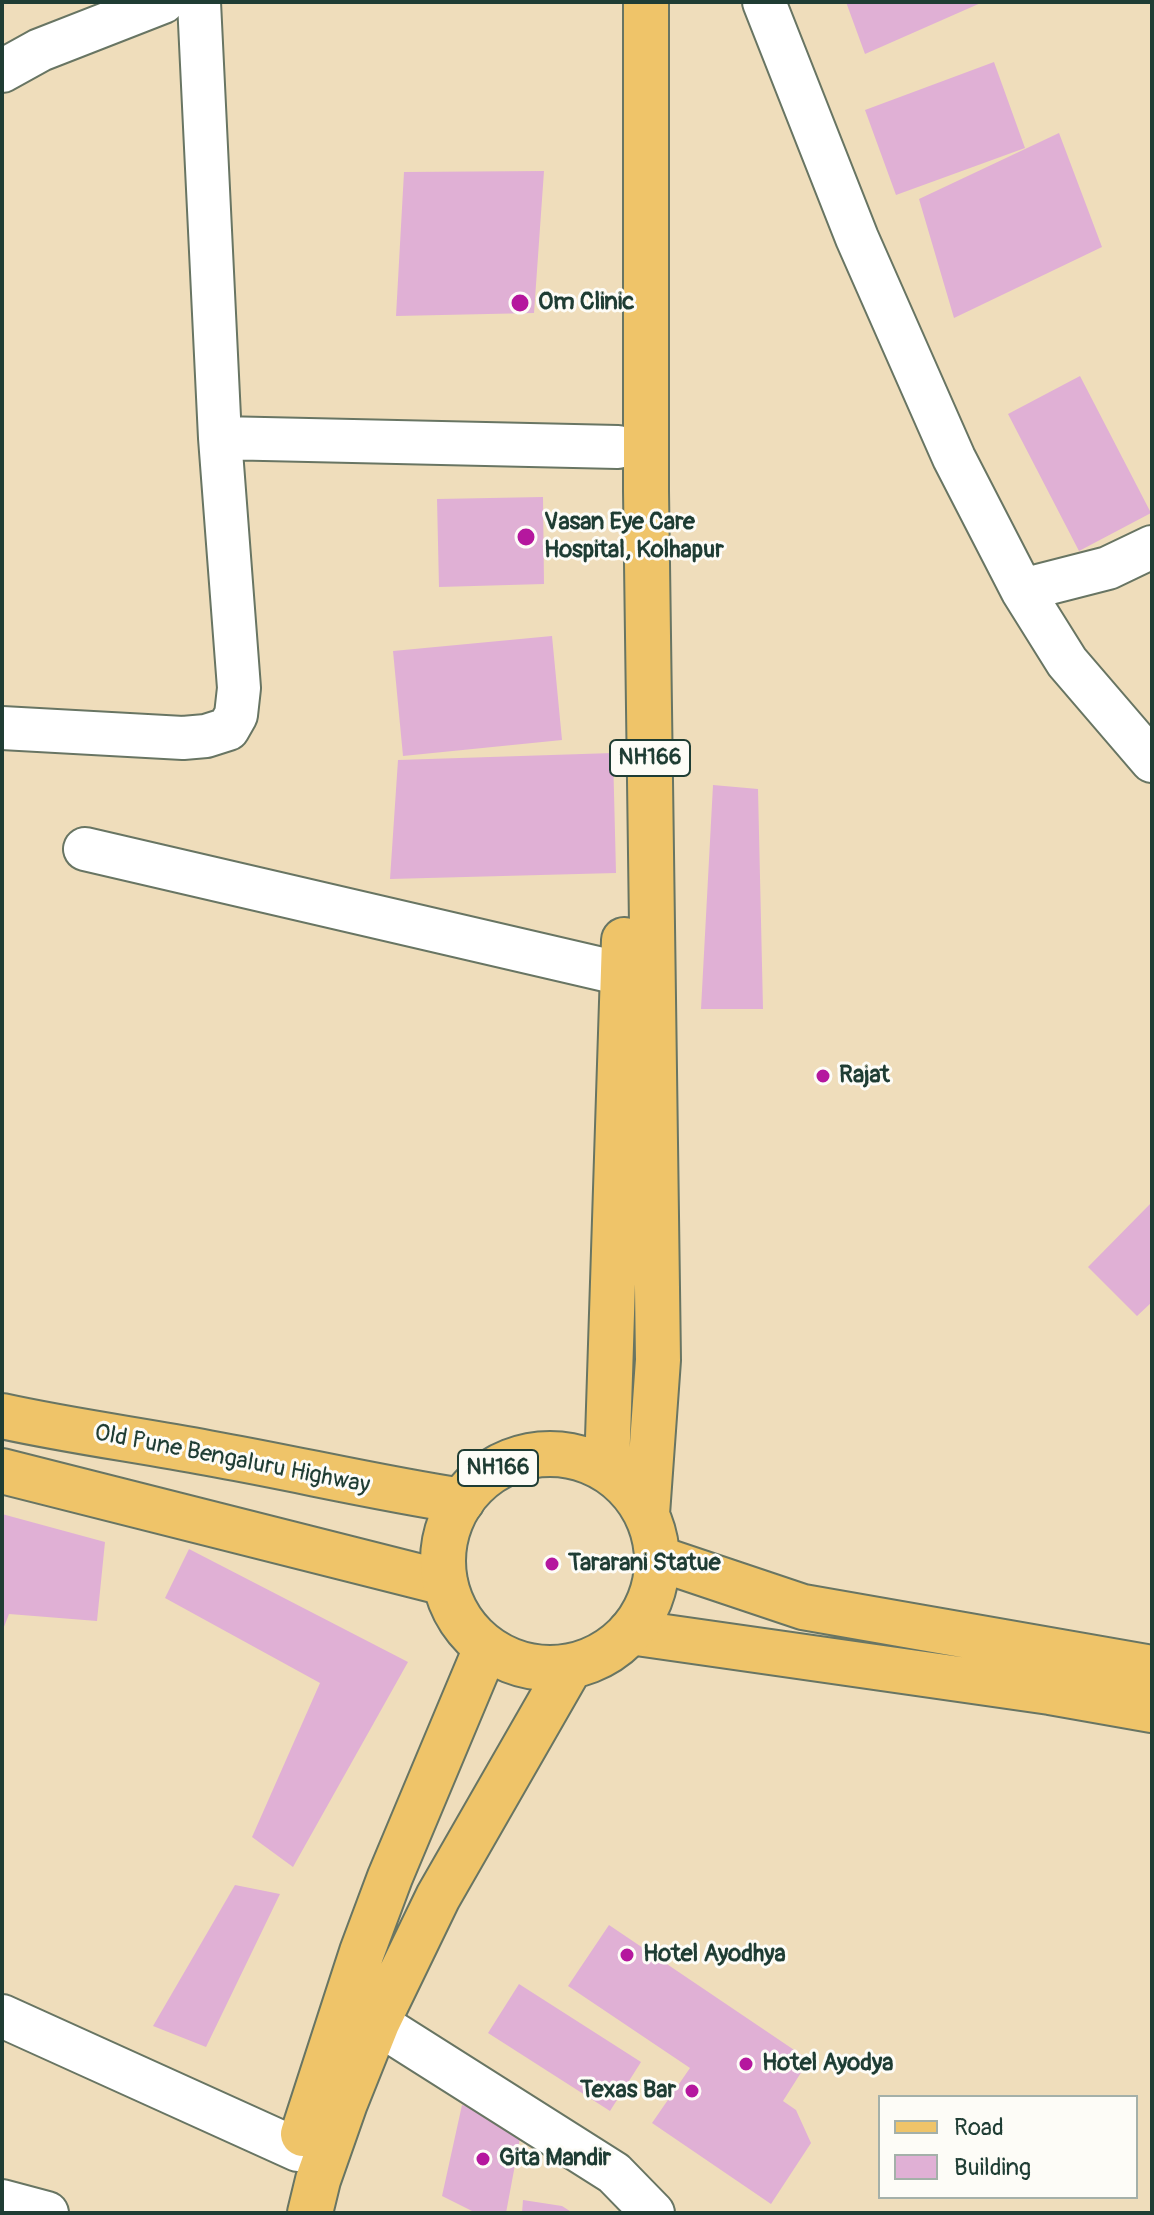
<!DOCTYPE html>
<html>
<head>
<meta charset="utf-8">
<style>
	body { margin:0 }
	#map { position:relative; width:1154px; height:2215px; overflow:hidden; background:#efddbb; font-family:Pangolin,sans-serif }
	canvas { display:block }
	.frame { position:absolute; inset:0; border:4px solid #1f3d34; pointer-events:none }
	.legend { position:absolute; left:878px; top:2095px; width:260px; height:104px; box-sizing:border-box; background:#fdfcf7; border:2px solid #a4b0a9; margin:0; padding:10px 14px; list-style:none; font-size:24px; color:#1f3d34 }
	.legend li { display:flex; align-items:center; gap:16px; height:40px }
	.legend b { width:40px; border:2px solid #a4b0a9 }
</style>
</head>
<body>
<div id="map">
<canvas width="1154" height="2215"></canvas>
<div class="frame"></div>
<ul class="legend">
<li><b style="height:10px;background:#efc469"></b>Road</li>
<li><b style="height:22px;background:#e0b0d5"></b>Building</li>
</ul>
</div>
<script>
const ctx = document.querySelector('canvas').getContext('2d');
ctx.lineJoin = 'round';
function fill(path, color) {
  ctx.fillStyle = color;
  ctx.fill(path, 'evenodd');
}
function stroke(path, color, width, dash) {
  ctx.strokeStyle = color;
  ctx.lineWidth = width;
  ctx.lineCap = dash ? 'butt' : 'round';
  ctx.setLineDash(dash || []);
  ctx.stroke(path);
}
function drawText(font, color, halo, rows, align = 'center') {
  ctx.font = font + ' Pangolin,sans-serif';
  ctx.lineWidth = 6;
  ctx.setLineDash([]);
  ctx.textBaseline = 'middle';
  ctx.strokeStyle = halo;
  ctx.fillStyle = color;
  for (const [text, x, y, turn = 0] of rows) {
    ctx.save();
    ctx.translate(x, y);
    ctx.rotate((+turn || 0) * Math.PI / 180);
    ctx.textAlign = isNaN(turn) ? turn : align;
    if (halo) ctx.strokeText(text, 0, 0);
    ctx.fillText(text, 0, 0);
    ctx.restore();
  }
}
fill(new Path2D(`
	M 846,2 L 983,2 L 865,54 Z
	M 994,62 L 1025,148 L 896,195 L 865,110 Z
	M 1059,133 L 1102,247 L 954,318 L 919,199 Z
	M 544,171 L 534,313 L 396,316 L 404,172 Z
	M 1080,376 L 1151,513 L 1079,551 L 1008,414 Z
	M 543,497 L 544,584 L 439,587 L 437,499 Z
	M 552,636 L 562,740 L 403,756 L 393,651 Z
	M 613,753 L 616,873 L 390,879 L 398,760 Z
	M 713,785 L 758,789 L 763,1009 L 701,1009 Z
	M 1152,1202 L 1152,1302 L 1137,1316 L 1088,1267 Z
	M 2,1514 L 105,1542 L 97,1621 L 9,1614 L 2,1632 Z
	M 189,1549 L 408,1662 L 293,1867 L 252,1837 L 320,1683 L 165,1598 Z
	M 235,1885 L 280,1894 L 206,2047 L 153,2026 Z
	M 609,1925 L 809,2060 L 783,2101 L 796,2110 L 811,2143 L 771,2204 L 652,2123 L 690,2068 L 568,1986 Z
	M 519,1984 L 641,2062 L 610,2111 L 488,2033 Z
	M 462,2105 L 523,2122 L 506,2213 L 476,2213 L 442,2196 Z
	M 523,2200 L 562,2206 L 573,2213 L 522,2213 Z`), '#e0b0d5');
const minor = new Path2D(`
	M 764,2 L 857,238 L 954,458 L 1022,590 L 1067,662 L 1152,761
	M 2,71 L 40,50 L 163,2
	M 220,438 L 618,447
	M 1022,590 L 1108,568 L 1152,547
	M 2,728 L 183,738 L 206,736 L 228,729 L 236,715 L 239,688 L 220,438 L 199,2
	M 85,849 L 623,974
	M 2,2016 L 298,2150
	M 377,2023 L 614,2173 L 653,2213
	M 2,2201 L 47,2213`);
const major = new Path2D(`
	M 2,1416 C 70,1431 139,1440 208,1453 C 293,1468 377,1488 462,1501
	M 2,1471 L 445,1583
	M 657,1558 L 803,1607 L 1152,1668
	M 630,1632 L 1050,1692 L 1152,1710`);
const highway = new Path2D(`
	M 646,2 L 646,491 L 658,1360 L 647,1514
	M443 1561a107 107 0 1 1 214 0a107 107 0 1 1-214 0Z
	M 607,1469 L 624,940
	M 303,2134 L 362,1952 L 390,1877 L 486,1648
	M 310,2213 L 318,2180 L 345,2103 L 377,2023 L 438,1897 L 570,1667`);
stroke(minor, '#687563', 46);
stroke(major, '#687563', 48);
stroke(highway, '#687563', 48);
stroke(minor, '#fff', 42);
stroke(major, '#efc469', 44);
stroke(highway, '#efc469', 44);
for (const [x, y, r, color] of [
	[520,303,10,"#b5179e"],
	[526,537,10,"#b5179e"],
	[823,1076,8,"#b5179e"],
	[552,1564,8,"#b5179e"],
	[627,1955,8,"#b5179e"],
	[746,2064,8,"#b5179e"],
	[692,2091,8,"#b5179e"],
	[483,2159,8,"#b5179e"]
]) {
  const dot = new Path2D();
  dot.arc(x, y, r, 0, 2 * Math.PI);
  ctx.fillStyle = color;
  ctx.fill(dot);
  stroke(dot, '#fdfcf7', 3);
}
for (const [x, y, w] of [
	[650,758,80],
	[498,1468,80]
]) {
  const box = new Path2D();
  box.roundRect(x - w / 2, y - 18, w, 36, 6);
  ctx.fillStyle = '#fdfcf7';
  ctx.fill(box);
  stroke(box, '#1f3d34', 2);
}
drawText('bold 22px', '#1f3d34', null, [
	["NH166",650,758],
	["NH166",498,1468]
]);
drawText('bold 24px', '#1f3d34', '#fdfcf7', [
	["Om Clinic",538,303],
	["Vasan Eye Care",544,523],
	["Hospital, Kolhapur",544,551],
	["Rajat",839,1076],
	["Tararani Statue",568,1564],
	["Hotel Ayodhya",643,1955],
	["Hotel Ayodya",762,2064],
	["Texas Bar",676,2091,"right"],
	["Gita Mandir",499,2159]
], 'left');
drawText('24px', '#1f3d34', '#fdfcf7', [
	["Old Pune Bengaluru Highway",232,1460,11]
]);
</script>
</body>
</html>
